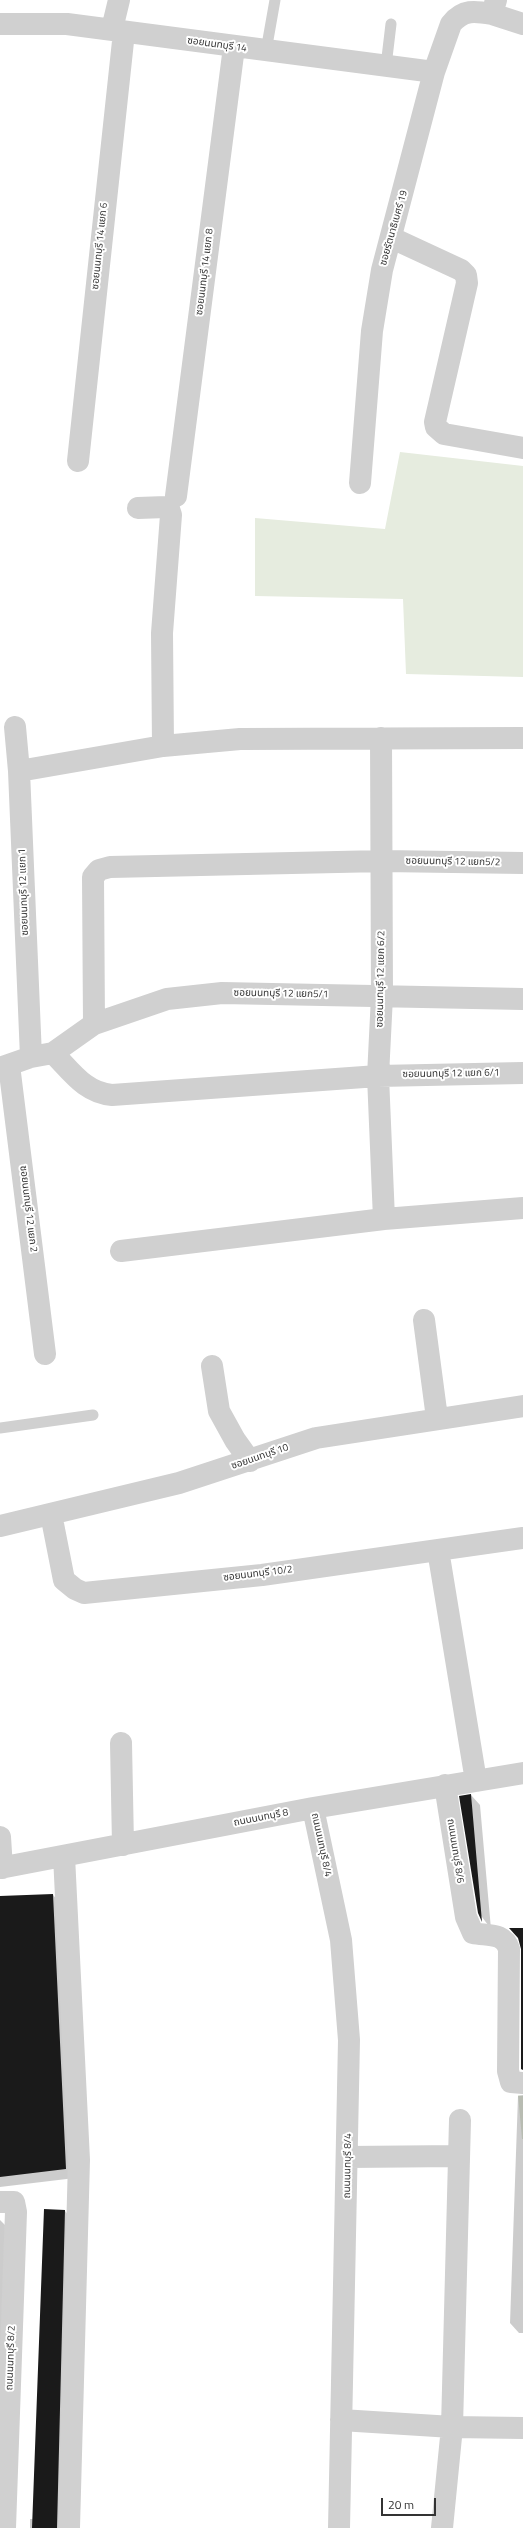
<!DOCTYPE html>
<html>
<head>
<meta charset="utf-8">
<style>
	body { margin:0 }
	#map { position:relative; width:523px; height:2528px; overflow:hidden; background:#fff; font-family:"Titillium Web",sans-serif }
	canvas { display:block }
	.scale { position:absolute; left:381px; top:2498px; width:55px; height:18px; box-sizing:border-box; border:2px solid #333; border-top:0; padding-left:5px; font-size:12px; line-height:14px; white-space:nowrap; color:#333; -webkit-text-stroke:3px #fff; paint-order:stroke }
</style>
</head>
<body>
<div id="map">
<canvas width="523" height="2528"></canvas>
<div class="scale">20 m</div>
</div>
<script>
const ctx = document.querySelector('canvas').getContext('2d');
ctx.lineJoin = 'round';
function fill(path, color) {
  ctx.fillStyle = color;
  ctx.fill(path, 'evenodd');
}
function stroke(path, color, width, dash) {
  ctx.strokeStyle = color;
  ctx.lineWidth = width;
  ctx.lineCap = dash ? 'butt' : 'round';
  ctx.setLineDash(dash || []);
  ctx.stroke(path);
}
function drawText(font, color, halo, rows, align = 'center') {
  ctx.font = font + ' "Titillium Web","Noto Sans Thai",sans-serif';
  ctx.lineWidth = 4;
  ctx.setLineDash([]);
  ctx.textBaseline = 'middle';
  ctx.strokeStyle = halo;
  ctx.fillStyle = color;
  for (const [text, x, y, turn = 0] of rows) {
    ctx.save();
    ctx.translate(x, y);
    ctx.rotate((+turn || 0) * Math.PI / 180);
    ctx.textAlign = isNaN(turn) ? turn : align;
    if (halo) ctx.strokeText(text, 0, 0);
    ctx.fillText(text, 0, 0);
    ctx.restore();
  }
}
fill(new Path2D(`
	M 400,452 L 523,466 L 523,677 L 406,674 L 403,599 L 255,596 L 255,518 L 385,529 Z
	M 518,2095 L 523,2096 L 523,2139 L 522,2139 Z`), '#e6ecdf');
fill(new Path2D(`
	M 471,1795 L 480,1805 L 491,1929 L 479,1913 Z
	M 53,1895 L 62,1905 L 75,2178 L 0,2187 L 0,1897 Z
	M 523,2095 L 523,2333 L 519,2333 L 510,2323 L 518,2096 Z
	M 65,2211 L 73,2220 L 65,2528 L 30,2528 L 30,2519 L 33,2519 Z
	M 0,2220 L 8,2228 L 0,2441 Z`), '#0003');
fill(new Path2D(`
	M 471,1794 L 482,1922 L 478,1913 L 459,1796 Z
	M 53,1894 L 66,2169 L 0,2177 L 0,1896 Z
	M 509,1928 L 523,1928 L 523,2070 L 521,2069 L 521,1949 L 518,1938 Z
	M 44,2209 L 65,2210 L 57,2528 L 32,2528 Z`), '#1a1a1a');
stroke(new Path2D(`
	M 266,51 L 275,0
	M 386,66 L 391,24
	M 0,1428 L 93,1415`), '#d0d0d0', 11);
stroke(new Path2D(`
	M 492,14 L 523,24
	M 0,24 L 67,24 L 434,72
	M 112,29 L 119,0
	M 392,238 L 461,270 L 466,275 L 467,283 L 435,422 L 436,427 L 444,434 L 523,448
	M 78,461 L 124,32
	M 360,483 L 372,331 L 382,270 L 434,72 L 451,24 C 463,9 475,11 492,14 L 496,0
	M 176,496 L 234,47
	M 138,508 L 166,507 L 169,509 L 171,515 L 162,633 L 163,746
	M 15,727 L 19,771 L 31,1057
	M 381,738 L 382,996 L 378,1076 L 384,1219
	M 19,771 L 163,746 L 240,739 L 523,738
	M 94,1024 L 93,877 L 99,870 L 110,867 L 383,861 L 523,863
	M 53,1053 C 71,1071 85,1093 112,1095 L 378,1076 L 523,1073
	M 9,1065 L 45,1354
	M 0,1068 L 31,1057 L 53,1053 L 94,1024 L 167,999 L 222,993 L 523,999
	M 121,1251 L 384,1219 L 523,1208
	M 424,1320 L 437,1418
	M 212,1366 L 219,1411 L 235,1440 L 250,1461
	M 51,1514 L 64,1580 L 75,1589 L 84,1593 L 262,1575 L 523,1538
	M 0,1526 L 179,1483 L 316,1438 L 523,1406
	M 438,1550 L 476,1781
	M 121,1743 L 123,1845
	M 445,1785 L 466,1917 L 473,1933 C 487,1936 504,1932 509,1949 L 508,2071 L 511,2082 L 523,2083
	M 313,1808 L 341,1940 L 349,2040 L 339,2528
	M 0,1837 L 2,1868
	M 64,1856 L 79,2160 L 69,2528
	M 0,1868 L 313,1808 L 523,1773
	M 348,2157 L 459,2156
	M 0,2202 L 14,2202 L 16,2212 L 5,2528
	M 341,2420 L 452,2427 L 523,2428
	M 442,2528 L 452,2427 L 460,2120`), '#d0d0d0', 22);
drawText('10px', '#333', '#fff', [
	["ซอยนนทบุรี 14",217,45,8],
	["ซอยรัตนาธิเบศร์ 19",394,228,-74],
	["ซอยนนทบุรี 14 แยก 6",100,246,-84],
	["ซอยนนทบุรี 14 แยก 8",205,272,-83],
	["ซอยนนทบุรี 12 แยก5/2",453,862,1],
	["ซอยนนทบุรี 12 แยก 1",24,892,-92],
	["ซอยนนทบุรี 12 แยก 6/2",381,979,-89],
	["ซอยนนทบุรี 12 แยก5/1",281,994,1],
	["ซอยนนทบุรี 12 แยก 6/1",451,1074,-1],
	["ซอยนนทบุรี 12 แยก 2",28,1209,83],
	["ซอยนนทบุรี 10",260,1457,-19],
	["ซอยนนทบุรี 10/2",258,1574,-7],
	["ถนนนนทบุรี 8",261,1818,-11],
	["ถนนนนทบุรี 8/4",321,1845,78],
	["ถนนนนทบุรี 8/6",455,1851,81],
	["ถนนนนทบุรี 8/4",348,2166,-89],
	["ถนนนนทบุรี 8/2",11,2358,-88]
]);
</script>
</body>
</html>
